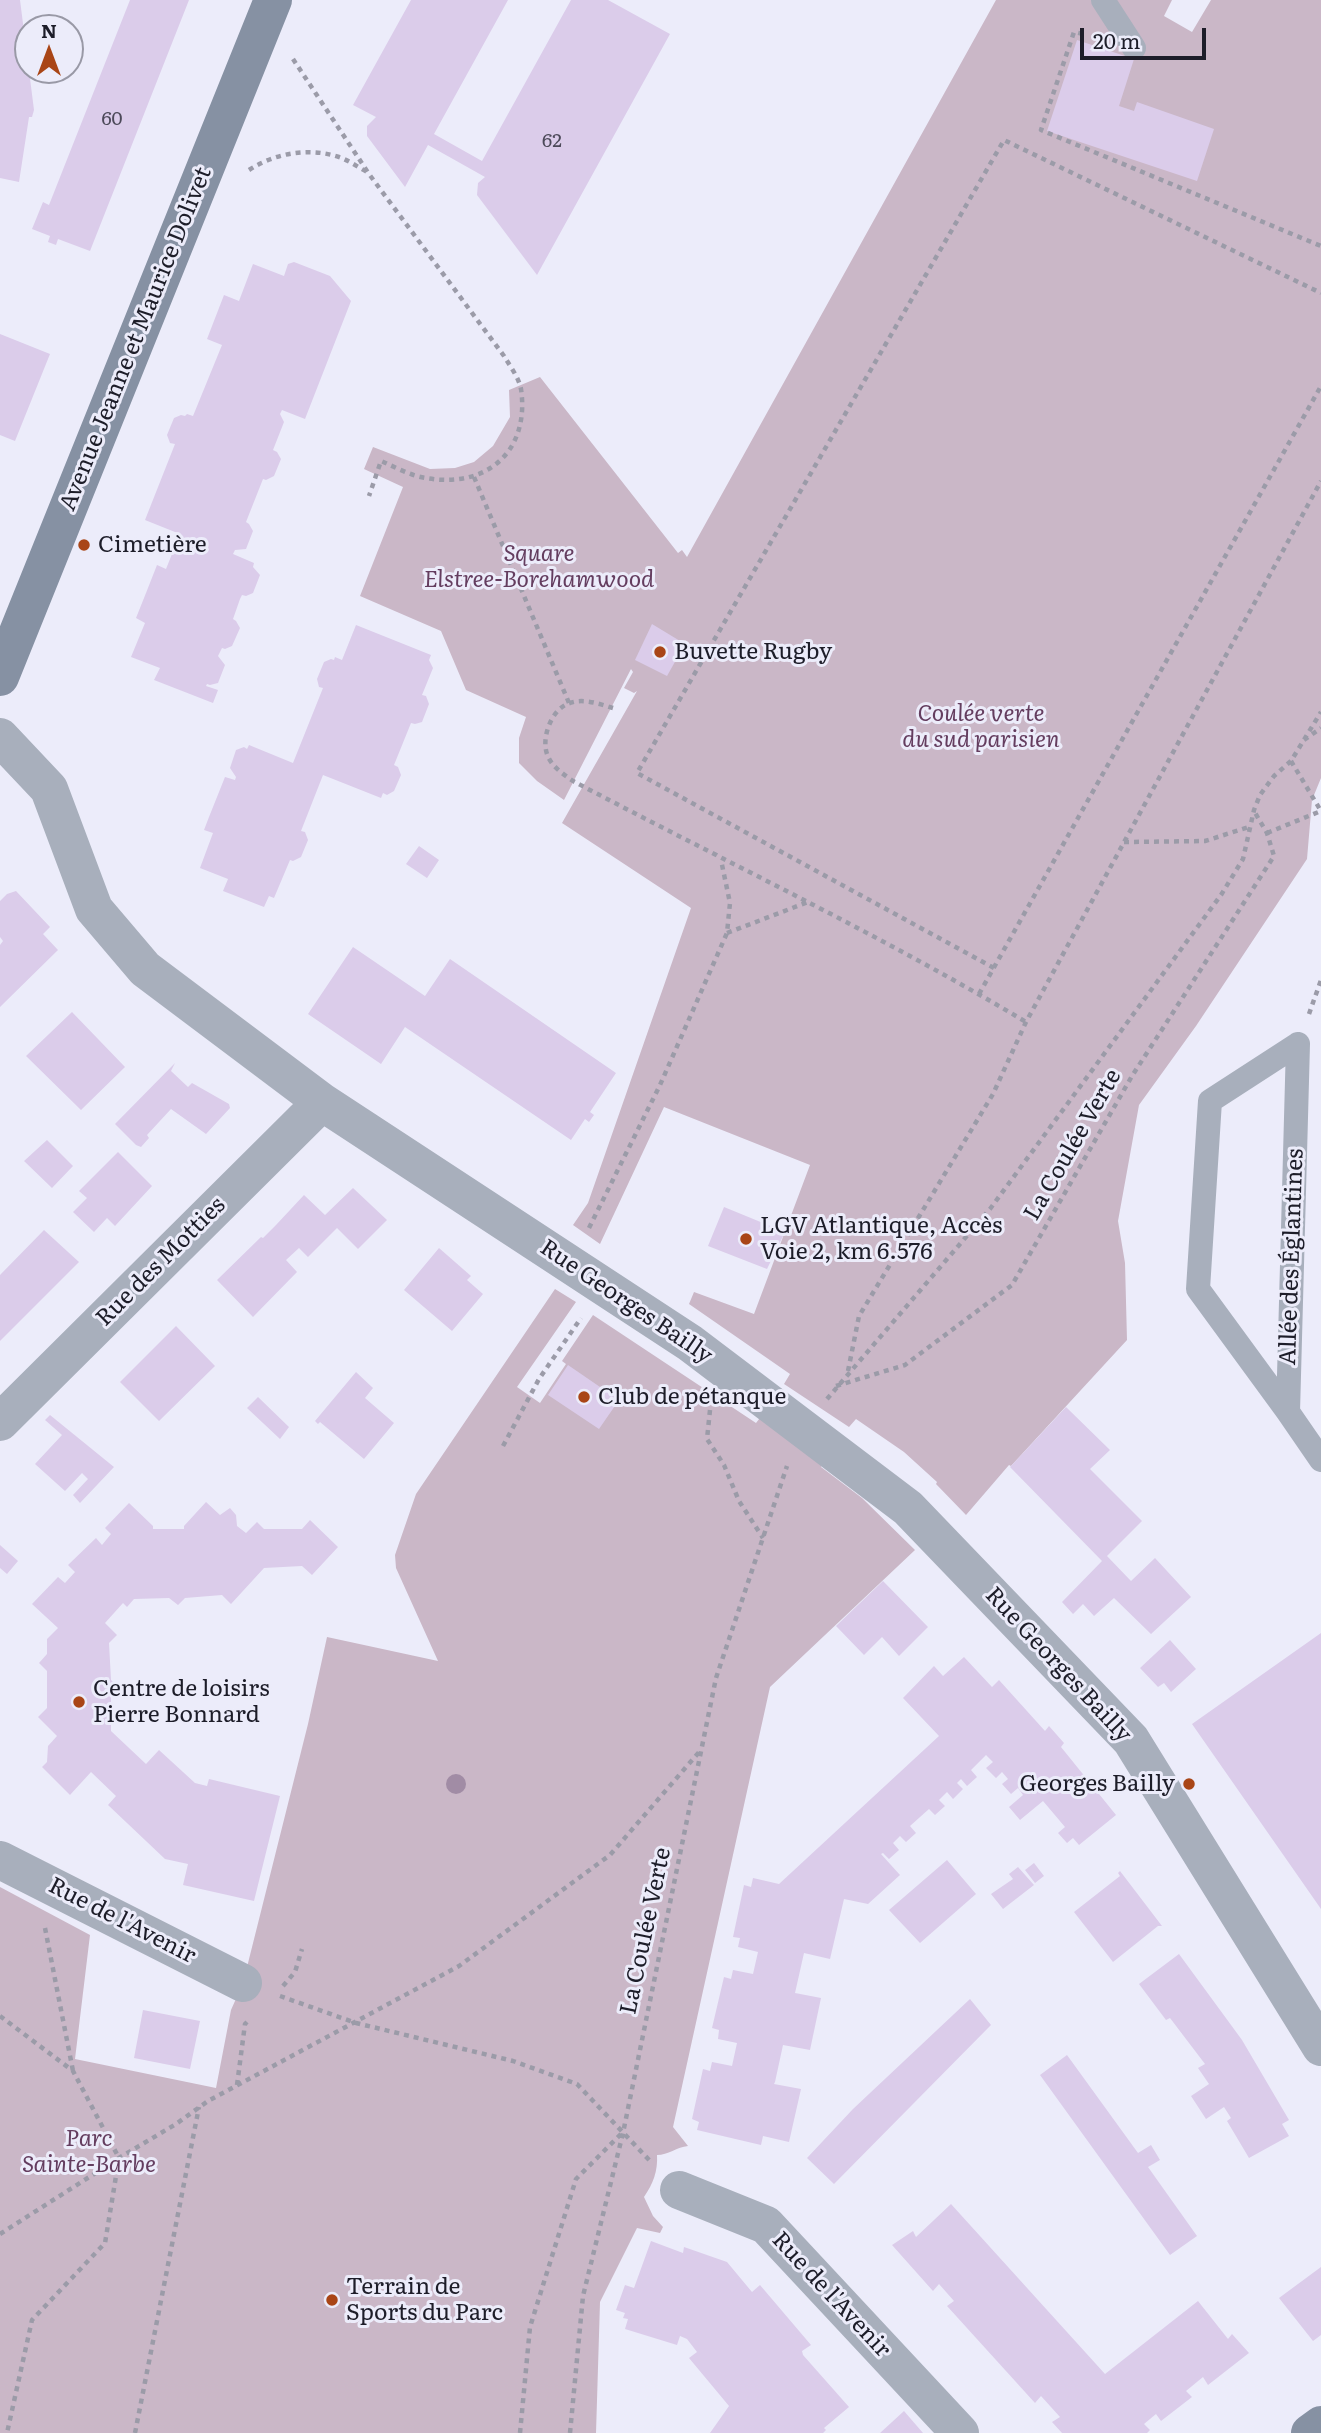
<!DOCTYPE html>
<html>
<head>
<meta charset="utf-8">
<style>
	body { margin:0 }
	#map { position:relative; width:1321px; height:2433px; overflow:hidden; background:#ececfa; font-family:Literata,serif }
	canvas { display:block }
	.north { position:absolute; left:14px; top:14px; width:70px; height:70px; box-sizing:border-box; background:#ececfa; border:2px solid #9999a6; border-radius:50%; rotate:0deg; font-size:19px; font-weight:700; line-height:28px; text-align:center; color:#1d1d29 }
	.north::after { content:''; display:block; margin:auto; width:24px; height:32px; background:#a94516; clip-path:polygon(50% 0,100% 100%,50% 72%,0 100%) }
	.scale { position:absolute; left:1080px; top:28px; width:126px; height:32px; box-sizing:border-box; border:4px solid #1d1d29; border-top:0; padding-left:9px; font-size:21px; line-height:24px; white-space:nowrap; color:#1d1d29; -webkit-text-stroke:5px #ececfa; paint-order:stroke }
</style>
</head>
<body>
<div id="map">
<canvas width="1321" height="2433"></canvas>
<div class="north">N</div>
<div class="scale">20 m</div>
</div>
<script>
const ctx = document.querySelector('canvas').getContext('2d');
ctx.lineJoin = 'round';
function fill(path, color) {
  ctx.fillStyle = color;
  ctx.fill(path, 'evenodd');
}
function stroke(path, color, width, dash) {
  ctx.strokeStyle = color;
  ctx.lineWidth = width;
  ctx.lineCap = dash ? 'butt' : 'round';
  ctx.setLineDash(dash || []);
  ctx.stroke(path);
}
function drawText(font, color, halo, rows, align = 'center') {
  ctx.font = font + ' Literata,serif';
  ctx.lineWidth = 6;
  ctx.setLineDash([]);
  ctx.textBaseline = 'middle';
  ctx.strokeStyle = halo;
  ctx.fillStyle = color;
  for (const [text, x, y, turn = 0] of rows) {
    ctx.save();
    ctx.translate(x, y);
    ctx.rotate((+turn || 0) * Math.PI / 180);
    ctx.textAlign = isNaN(turn) ? turn : align;
    if (halo) ctx.strokeText(text, 0, 0);
    ctx.fillText(text, 0, 0);
    ctx.restore();
  }
}
fill(new Path2D(`
	M 996,0 L 1172,0 L 1164,16 L 1192,32 L 1211,0 L 1321,0 L 1321,778 L 1312,800 L 1307,859 L 1196,1026 L 1139,1105 L 1118,1221 L 1125,1263 L 1127,1340 L 1011,1466 L 1009,1465 L 966,1515 L 936,1484 L 937,1482 L 904,1452 L 856,1419 L 849,1427 L 784,1384 L 790,1374 L 689,1304 L 694,1292 L 754,1314 L 810,1165 L 664,1107 L 600,1244 L 573,1225 L 588,1203 L 691,908 L 562,823 L 637,691 L 634,693 L 624,688 L 633,672 L 631,669 L 564,800 L 537,781 L 519,763 L 519,738 L 526,717 L 466,690 L 441,631 L 360,596 L 403,487 L 364,469 L 373,447 L 430,469 L 455,468 L 474,462 L 493,446 L 510,417 L 509,390 L 540,377 L 678,553 L 682,550 L 687,557 Z
	M 555,1289 L 576,1302 L 517,1387 L 540,1403 L 566,1364 L 562,1361 L 593,1315 L 756,1423 L 763,1414 L 827,1458 L 821,1467 L 862,1498 L 915,1550 L 770,1687 L 673,2127 L 688,2146 C 677,2147 668,2155 657,2155 C 658,2171 653,2184 644,2197 L 653,2216 L 663,2227 L 660,2233 L 637,2228 L 600,2302 L 596,2433 L 0,2433 L 0,1887 L 90,1935 L 75,2059 L 216,2088 L 231,2010 L 243,1983 L 308,1724 L 327,1637 L 438,1661 L 396,1568 L 395,1555 L 416,1494 Z`), '#cab7c7');
fill(new Path2D(`
	M 0,0 L 20,0 L 34,110 L 32,117 L 29,117 L 19,182 L 0,178 Z
	M 130,0 L 189,0 L 90,251 L 58,239 L 56,245 L 48,242 L 50,236 L 32,229 L 43,202 L 49,205 Z
	M 411,0 L 508,0 L 434,134 L 482,161 L 571,0 L 608,0 L 670,34 L 537,275 L 477,195 L 478,183 L 485,177 L 428,145 L 405,187 L 367,136 L 367,126 L 376,117 L 353,105 Z
	M 1077,40 L 1134,59 L 1119,106 L 1134,111 L 1137,102 L 1214,129 L 1197,181 L 1047,131 Z
	M 294,262 L 330,276 L 351,301 L 305,419 L 282,410 L 280,414 L 284,422 L 273,450 L 277,452 L 281,459 L 274,476 L 266,480 L 263,479 L 246,522 L 249,524 L 253,531 L 246,549 L 235,550 L 233,554 L 254,563 L 253,567 L 260,575 L 253,593 L 246,596 L 242,595 L 240,599 L 233,619 L 236,621 L 240,628 L 232,646 L 225,649 L 222,648 L 218,656 L 225,665 L 218,683 L 210,685 L 207,684 L 206,686 L 218,690 L 213,703 L 154,680 L 160,668 L 131,657 L 145,623 L 136,618 L 146,593 L 157,565 L 166,569 L 180,534 L 145,520 L 175,444 L 170,443 L 167,435 L 174,418 L 181,415 L 185,416 L 187,414 L 193,416 L 222,345 L 207,339 L 224,295 L 239,301 L 253,264 L 284,276 L 288,264 Z
	M 0,334 L 50,354 L 15,441 L 0,435 Z
	M 652,624 L 685,644 L 667,676 L 635,660 Z
	M 356,625 L 431,655 L 429,660 L 433,668 L 422,695 L 426,696 L 429,704 L 422,722 L 415,724 L 411,723 L 394,765 L 398,767 L 401,775 L 394,791 L 387,795 L 383,793 L 381,798 L 323,775 L 301,831 L 305,832 L 308,840 L 301,857 L 293,861 L 290,860 L 274,898 L 269,896 L 264,907 L 223,891 L 228,879 L 200,868 L 213,833 L 204,830 L 209,817 L 225,777 L 235,780 L 236,777 L 230,768 L 236,750 L 244,747 L 247,749 L 249,745 L 293,763 L 323,688 L 319,687 L 317,679 L 324,662 L 331,659 L 334,660 L 335,657 L 342,660 Z
	M 419,846 L 439,860 L 427,878 L 406,864 Z
	M 16,891 L 50,927 L 43,934 L 58,950 L 0,1007 L 0,945 L 3,941 L 0,937 L 0,901 L 7,894 Z
	M 353,947 L 425,996 L 450,959 L 616,1073 L 590,1112 L 594,1115 L 589,1122 L 585,1119 L 571,1140 L 405,1027 L 381,1064 L 308,1014 Z
	M 72,1012 L 125,1067 L 81,1110 L 26,1056 Z
	M 175,1063 L 171,1071 L 188,1087 L 192,1083 L 229,1104 L 230,1108 L 206,1134 L 171,1109 L 147,1135 L 149,1138 L 141,1147 L 136,1145 L 115,1124 Z
	M 47,1140 L 73,1166 L 52,1188 L 24,1161 Z
	M 118,1152 L 152,1186 L 115,1226 L 107,1218 L 94,1232 L 73,1212 L 87,1198 L 79,1191 Z
	M 353,1188 L 387,1220 L 358,1249 L 337,1228 L 308,1257 L 299,1248 L 286,1260 L 297,1272 L 253,1317 L 217,1280 L 261,1237 L 263,1238 L 276,1225 L 304,1195 L 325,1215 Z
	M 724,1207 L 785,1232 L 767,1269 L 708,1246 Z
	M 44,1230 L 79,1262 L 0,1341 L 0,1275 Z
	M 439,1248 L 471,1276 L 467,1280 L 483,1294 L 452,1331 L 404,1290 Z
	M 176,1326 L 215,1366 L 159,1421 L 120,1382 Z
	M 568,1365 L 619,1400 L 599,1429 L 548,1395 Z
	M 356,1372 L 373,1388 L 365,1398 L 394,1423 L 364,1459 L 320,1422 L 318,1424 L 315,1421 Z
	M 258,1397 L 289,1427 L 280,1439 L 247,1408 Z
	M 1066,1407 L 1110,1450 L 1090,1469 L 1142,1521 L 1107,1556 L 1131,1581 L 1155,1558 L 1191,1597 L 1151,1634 L 1114,1598 L 1094,1616 L 1083,1604 L 1073,1614 L 1062,1602 L 1102,1561 L 1010,1467 Z
	M 50,1415 L 114,1467 L 80,1503 L 73,1495 L 88,1479 L 82,1473 L 65,1491 L 35,1464 L 62,1435 L 45,1420 Z
	M 206,1502 L 220,1515 L 230,1508 L 236,1515 L 237,1526 L 246,1533 L 257,1522 L 264,1529 L 302,1529 L 310,1520 L 338,1547 L 312,1575 L 302,1566 L 264,1568 L 231,1604 L 222,1595 L 185,1598 L 178,1605 L 169,1598 L 134,1599 L 127,1607 L 123,1603 L 105,1623 L 117,1635 L 109,1643 L 111,1680 L 119,1687 L 111,1696 L 111,1731 L 146,1764 L 159,1750 L 195,1783 L 207,1786 L 209,1779 L 280,1796 L 254,1901 L 183,1885 L 188,1864 L 165,1859 L 108,1805 L 116,1796 L 91,1772 L 70,1795 L 42,1767 L 47,1762 L 48,1746 L 57,1736 L 38,1717 L 47,1708 L 47,1671 L 39,1663 L 47,1654 L 47,1639 L 58,1628 L 32,1604 L 58,1577 L 65,1583 L 75,1572 L 68,1565 L 96,1538 L 102,1545 L 111,1534 L 105,1528 L 129,1503 L 153,1526 L 153,1529 L 184,1529 L 184,1526 Z
	M 0,1545 L 18,1561 L 7,1574 L 0,1568 Z
	M 883,1581 L 928,1627 L 899,1656 L 882,1637 L 864,1655 L 836,1626 Z
	M 1321,1633 L 1321,1909 L 1192,1724 Z
	M 1170,1640 L 1196,1669 L 1171,1692 L 1164,1683 L 1158,1687 L 1140,1668 Z
	M 964,1657 L 992,1687 L 999,1680 L 1045,1731 L 1049,1726 L 1064,1743 L 1061,1747 L 1116,1815 L 1079,1845 L 1073,1838 L 1067,1843 L 1058,1833 L 1065,1827 L 1043,1801 L 1020,1820 L 1009,1807 L 1023,1795 L 1018,1788 L 1011,1794 L 1002,1784 L 1008,1779 L 1002,1772 L 996,1778 L 986,1768 L 993,1762 L 986,1755 L 971,1770 L 977,1777 L 967,1786 L 961,1779 L 957,1783 L 963,1789 L 953,1799 L 947,1792 L 939,1800 L 945,1806 L 935,1815 L 929,1809 L 910,1826 L 916,1833 L 906,1842 L 900,1836 L 893,1843 L 899,1850 L 889,1859 L 883,1853 L 881,1854 L 900,1875 L 868,1904 L 844,1899 L 830,1959 L 804,1953 L 795,1993 L 821,1998 L 810,2050 L 783,2045 L 775,2082 L 774,2084 L 801,2089 L 789,2142 L 763,2136 L 761,2145 L 697,2130 L 699,2122 L 692,2119 L 703,2069 L 710,2071 L 712,2062 L 732,2066 L 737,2043 L 718,2039 L 719,2030 L 712,2028 L 724,1977 L 731,1979 L 733,1970 L 753,1974 L 758,1952 L 738,1947 L 740,1938 L 733,1937 L 744,1885 L 751,1887 L 753,1878 L 779,1884 L 939,1736 L 903,1698 L 934,1666 L 943,1676 Z
	M 947,1860 L 976,1894 L 920,1943 L 889,1910 Z
	M 1034,1863 L 1044,1876 L 1035,1883 L 1025,1870 Z
	M 1018,1867 L 1034,1885 L 1003,1909 L 991,1894 L 1013,1879 L 1009,1874 Z
	M 1120,1871 L 1162,1926 L 1158,1926 L 1113,1962 L 1074,1912 L 1120,1876 L 1118,1873 Z
	M 1179,1954 L 1242,2040 L 1289,2120 L 1282,2124 L 1289,2136 L 1249,2158 L 1227,2121 L 1231,2118 L 1224,2107 L 1206,2119 L 1191,2096 L 1209,2084 L 1198,2068 L 1205,2064 L 1170,2018 L 1166,2020 L 1139,1984 Z
	M 970,1999 L 991,2025 L 834,2184 L 807,2158 L 853,2109 Z
	M 143,2010 L 200,2021 L 190,2069 L 134,2058 Z
	M 1067,2055 L 1138,2153 L 1151,2145 L 1160,2160 L 1148,2167 L 1197,2236 L 1170,2255 L 1040,2075 Z
	M 951,2204 L 1105,2374 L 1198,2301 L 1228,2339 L 1232,2334 L 1249,2353 L 1208,2385 L 1203,2377 L 1186,2391 L 1192,2397 L 1161,2421 L 1156,2414 L 1144,2424 L 1150,2430 L 1147,2433 L 1062,2433 L 1052,2422 L 1060,2417 L 1041,2396 L 1035,2403 L 947,2306 L 954,2301 L 939,2284 L 933,2291 L 892,2245 L 913,2231 L 916,2237 Z
	M 651,2241 L 683,2253 L 684,2247 L 727,2262 L 752,2292 L 760,2285 L 811,2345 L 802,2351 L 803,2355 L 849,2407 L 824,2428 L 826,2430 L 823,2433 L 710,2433 L 729,2406 L 689,2358 L 697,2352 L 687,2339 L 680,2336 L 677,2345 L 625,2329 L 628,2319 L 623,2318 L 625,2313 L 616,2310 L 625,2285 L 634,2288 Z
	M 1321,2267 L 1321,2335 L 1313,2341 L 1279,2298 Z
	M 904,2411 L 923,2433 L 880,2433 Z`), '#dbccea');
stroke(new Path2D(`
	M 1083,34 L 1074,32 L 1041,130 L 1321,246
	M 293,59 L 369,174 L 504,356 C 510,366 519,378 521,389 C 530,451 487,489 426,478 C 411,476 395,467 381,461 L 369,496
	M 249,170 C 275,153 309,147 339,157 C 350,161 359,168 369,173
	M 474,477 L 569,703
	M 613,708 C 600,704 583,698 570,703 C 552,708 541,737 547,754 C 551,766 563,774 573,781 C 724,861 879,934 1026,1022
	M 1304,740 L 1321,728
	M 1291,761 L 1321,811
	M 1267,833 L 1321,811
	M 1124,842 L 1205,841 L 1249,827
	M 727,933 L 808,902
	M 994,968 L 637,773 L 1004,140 L 1321,293
	M 979,994 L 1321,386
	M 1309,1014 L 1321,980
	M 589,1228 L 660,1085 L 727,933 L 730,903 L 721,860
	M 848,1371 L 859,1316 L 993,1094 L 1026,1022 L 1321,481
	M 836,1386 L 905,1365 L 1012,1285 L 1132,1076 L 1274,856 L 1267,833 L 1254,811
	M 827,1399 L 990,1209 L 1221,895 L 1243,859 L 1254,810 L 1260,795 L 1274,776 L 1291,761 L 1321,712
	M 710,1410 L 707,1439 L 724,1465 L 739,1501 L 763,1538
	M 503,1446 L 539,1379 L 581,1318
	M 45,1928 L 73,2071
	M 283,1986 L 295,1972 L 302,1949
	M 280,1996 L 356,2023 L 513,2061 L 577,2084 L 651,2162
	M 0,2016 L 73,2071 L 119,2158 L 105,2243 L 32,2320 L 7,2433
	M 237,2085 L 245,2024 L 247,2022
	M 0,2234 L 119,2158 L 176,2124 L 208,2101 L 459,1966 L 610,1855 L 700,1751
	M 135,2433 L 199,2107
	M 520,2433 L 530,2327 L 576,2179 L 622,2133
	M 570,2433 L 583,2296 L 623,2133 L 716,1678 L 787,1466`), '#9b9ba8', 4.5, [5, 5]);
stroke(new Path2D(`
	M 1103,0 L 1134,48
	M 1298,1044 L 1288,1412 L 1321,1460
	M 1288,1412 L 1198,1289 L 1210,1101 L 1298,1044`), '#a8afbc', 24);
stroke(new Path2D(`
	M 0,737 L 49,789 L 94,909 L 145,969 L 322,1102 L 690,1343 L 908,1508 L 1131,1740 L 1321,2047
	M 0,1422 L 322,1102
	M 0,1860 L 243,1983
	M 679,2190 L 766,2225 L 960,2433`), '#a8afbc', 38);
stroke(new Path2D(`
	M 0,677 L 273,0
	M 1310,2433 L 1321,2425`), '#8691a3', 38);
ctx.fillStyle = '#a18ca5';
for (const [x, y] of [
	[456,1784]
]) {
  ctx.beginPath();
  ctx.arc(x, y, 10, 0, 2 * Math.PI);
  ctx.fill();
}
for (const [x, y, r, color] of [
	[84,545,7,"#a94516"],
	[660,652,7,"#a94516"],
	[746,1239,7,"#a94516"],
	[584,1397,7,"#a94516"],
	[79,1702,7,"#a94516"],
	[1189,1784,7,"#a94516"],
	[332,2300,7,"#a94516"]
]) {
  const dot = new Path2D();
  dot.arc(x, y, r, 0, 2 * Math.PI);
  ctx.fillStyle = color;
  ctx.fill(dot);
  stroke(dot, '#ececfa', 2.5);
}
drawText('19px', '#4c4959', null, [
	["60",112,119],
	["62",552,141]
]);
drawText('23px', '#1d1d29', '#ececfa', [
	["Avenue Jeanne et Maurice Dolivet",136,339,-68],
	["La Coulée Verte",1073,1145,-60],
	["Allée des Églantines",1292,1257,-88],
	["Rue des Motties",161,1262,-45],
	["Rue Georges Bailly",626,1302,34],
	["Rue Georges Bailly",1058,1665,47],
	["Rue de l'Avenir",122,1921,27],
	["La Coulée Verte",646,1931,-78],
	["Rue de l'Avenir",831,2295,47]
]);
drawText('23px', '#1d1d29', '#ececfa', [
	["Cimetière",98,545],
	["Buvette Rugby",674,652],
	["LGV Atlantique, Accès",760,1226],
	["Voie 2, km 6.576",760,1252],
	["Club de pétanque",598,1397],
	["Centre de loisirs",93,1689],
	["Pierre Bonnard",93,1715],
	["Georges Bailly",1175,1784,"right"],
	["Terrain de",346,2287],
	["Sports du Parc",346,2313]
], 'left');
drawText('italic 23px', '#643d5f', '#ececfa', [
	["Square",539,554],
	["Elstree-Borehamwood",539,580],
	["Coulée verte",981,714],
	["du sud parisien",981,740],
	["Parc",89,2139],
	["Sainte-Barbe",89,2165]
]);
</script>
</body>
</html>
